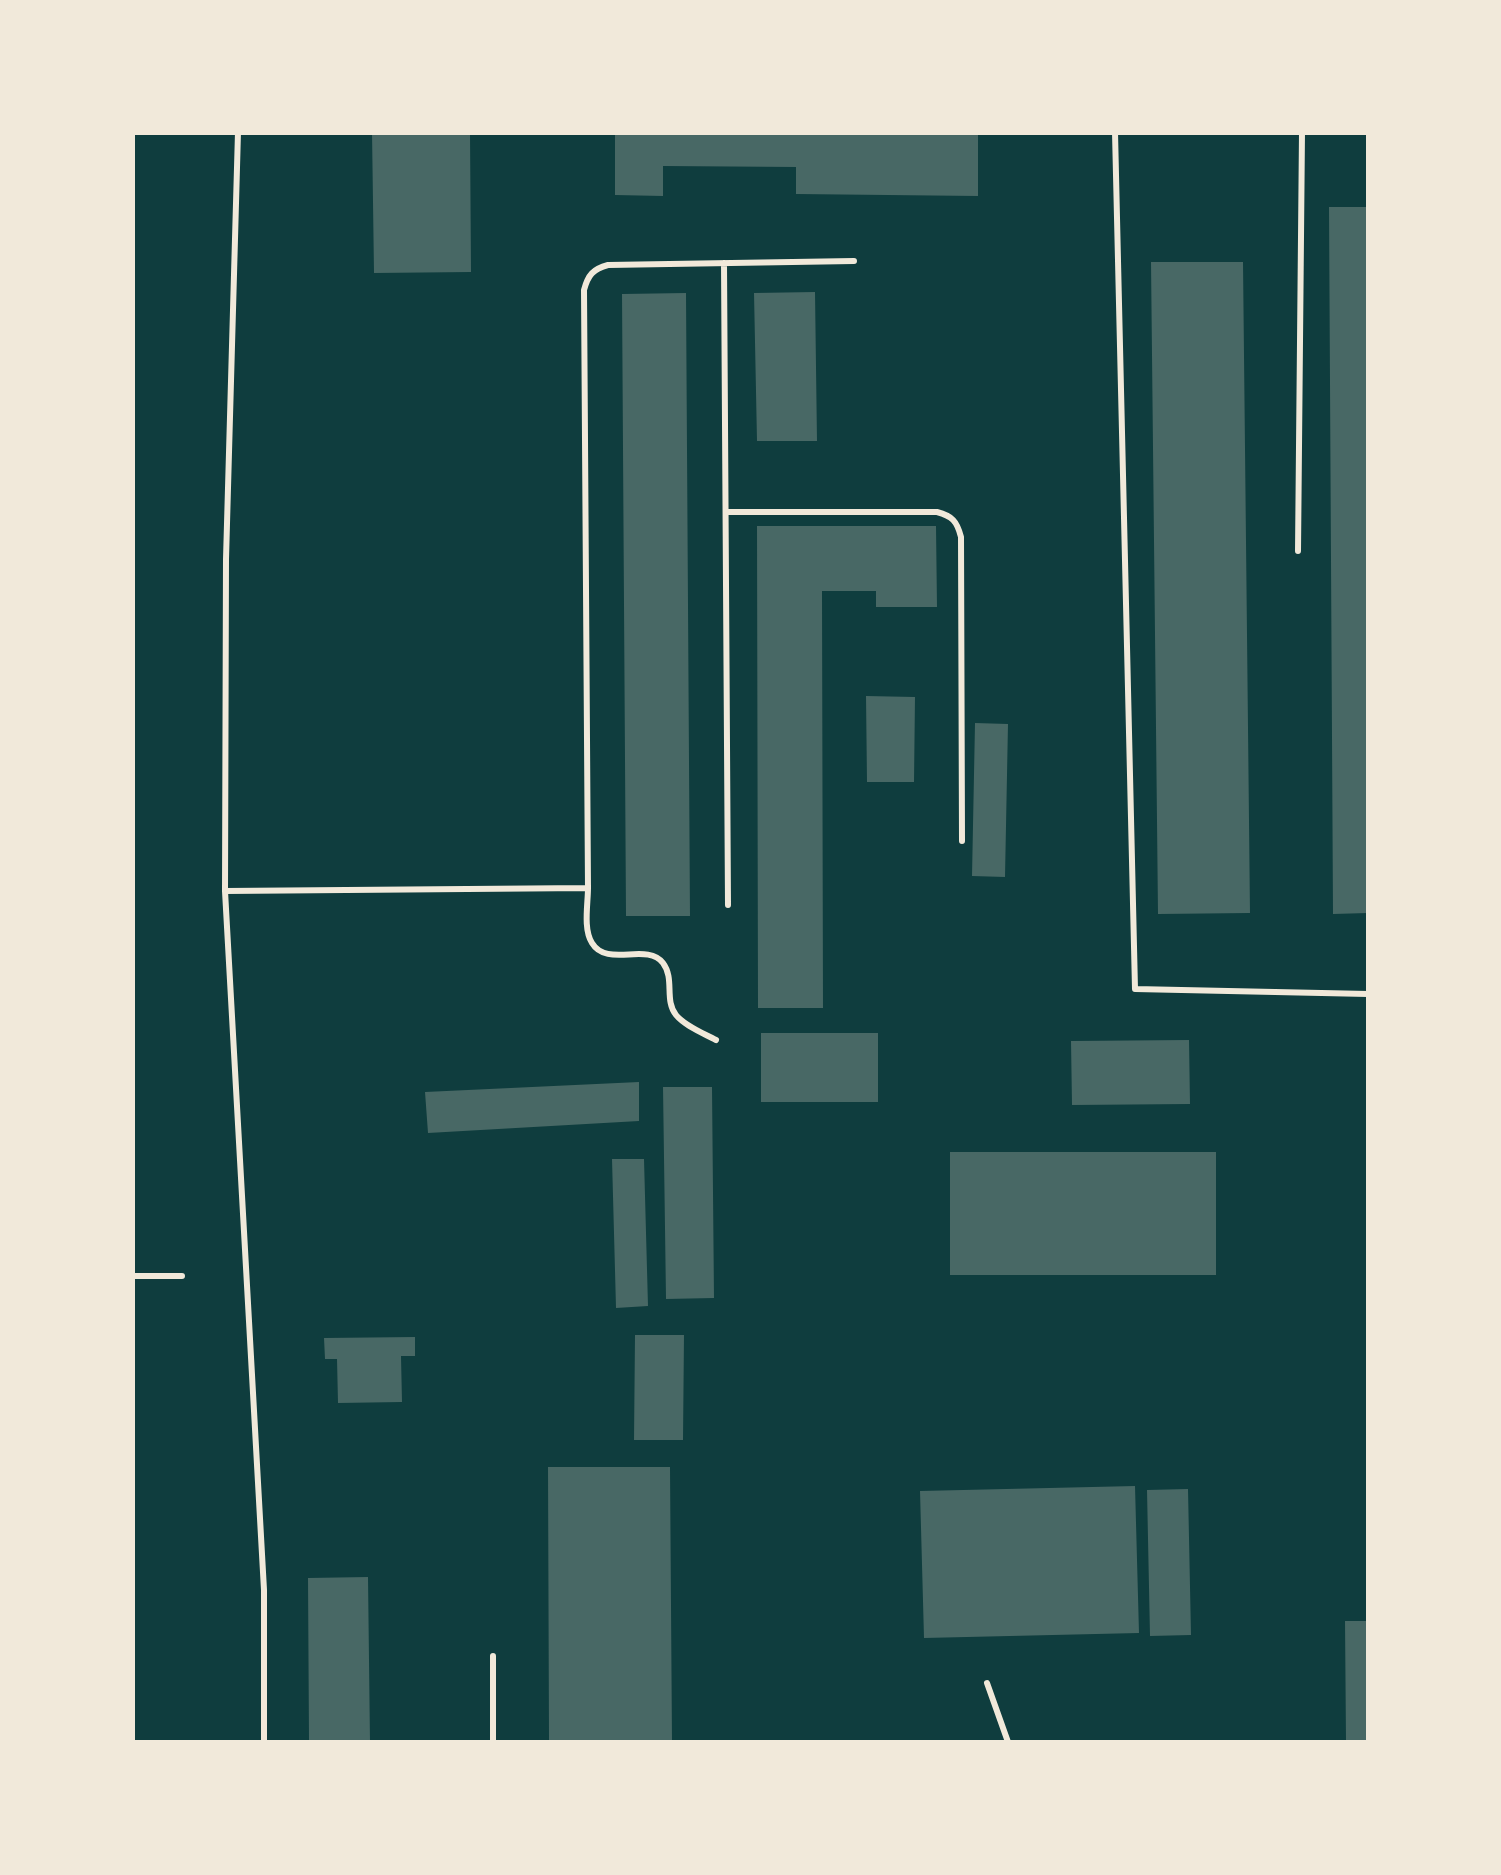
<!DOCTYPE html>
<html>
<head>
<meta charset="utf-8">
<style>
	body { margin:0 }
	#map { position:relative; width:1501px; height:1875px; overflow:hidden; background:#0f3d3e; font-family:"Fira Sans Condensed",sans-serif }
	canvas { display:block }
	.frame { position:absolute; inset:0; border:135px solid #f1e9da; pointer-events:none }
</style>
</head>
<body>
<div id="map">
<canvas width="1501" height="1875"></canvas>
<div class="frame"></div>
</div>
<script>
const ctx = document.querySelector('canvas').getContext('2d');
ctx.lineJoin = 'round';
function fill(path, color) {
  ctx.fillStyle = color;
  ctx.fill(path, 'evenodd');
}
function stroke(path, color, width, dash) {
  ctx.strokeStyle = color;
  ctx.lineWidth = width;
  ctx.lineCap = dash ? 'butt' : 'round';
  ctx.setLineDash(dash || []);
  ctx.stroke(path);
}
fill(new Path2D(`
	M 372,132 L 470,132 L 471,272 L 374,273 Z
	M 615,132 L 978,132 L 978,196 L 796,194 L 796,167 L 663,166 L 663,196 L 615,195 Z
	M 1329,207 L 1368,207 L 1368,913 L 1333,914 Z
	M 1151,262 L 1243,262 L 1250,913 L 1158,914 Z
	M 815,292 L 817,441 L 757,441 L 754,293 Z
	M 686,293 L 690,916 L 626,916 L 622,294 Z
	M 757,526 L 936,526 L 937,607 L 876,607 L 876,591 L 822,591 L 823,1008 L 758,1008 Z
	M 866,696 L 915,697 L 914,782 L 867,782 Z
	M 975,723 L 1008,724 L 1005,877 L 972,876 Z
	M 761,1033 L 878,1033 L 878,1102 L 761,1102 Z
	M 1189,1040 L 1190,1104 L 1072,1105 L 1071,1041 Z
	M 639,1082 L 639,1121 L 428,1133 L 425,1092 Z
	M 663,1087 L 712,1087 L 714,1298 L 666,1299 Z
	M 950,1152 L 1216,1152 L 1216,1275 L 950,1275 Z
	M 612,1159 L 644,1159 L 648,1306 L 616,1308 Z
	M 635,1335 L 684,1335 L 683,1440 L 634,1440 Z
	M 415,1337 L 415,1356 L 401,1356 L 402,1402 L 338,1403 L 337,1359 L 325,1359 L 324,1338 Z
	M 548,1467 L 670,1467 L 672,1742 L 549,1742 Z
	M 1135,1486 L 1139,1633 L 924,1638 L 920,1491 Z
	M 1188,1489 L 1191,1635 L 1150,1636 L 1147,1490 Z
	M 368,1577 L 370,1742 L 309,1742 L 308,1578 Z
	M 1345,1621 L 1368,1621 L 1368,1742 L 1346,1742 Z`), '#486865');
stroke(new Path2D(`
	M 238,132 L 226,559 L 225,891 L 264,1590 L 264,1742
	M 1115,132 L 1135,989 L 1368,994
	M 724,263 L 728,905
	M 726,512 L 937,512 C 952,516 957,521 961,537 L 962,841
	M 1298,551 L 1302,132
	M 588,888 C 588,904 583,929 592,943 C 607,968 647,942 663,963 C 675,979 664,1000 676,1015 C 685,1026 703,1033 716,1040
	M 225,891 L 588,888 L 584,290 C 588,275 593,269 608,265 L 854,261
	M 132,1276 L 182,1276
	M 493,1656 L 493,1742
	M 987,1683 L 1008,1742`), '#f1e9da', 6);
</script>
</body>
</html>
